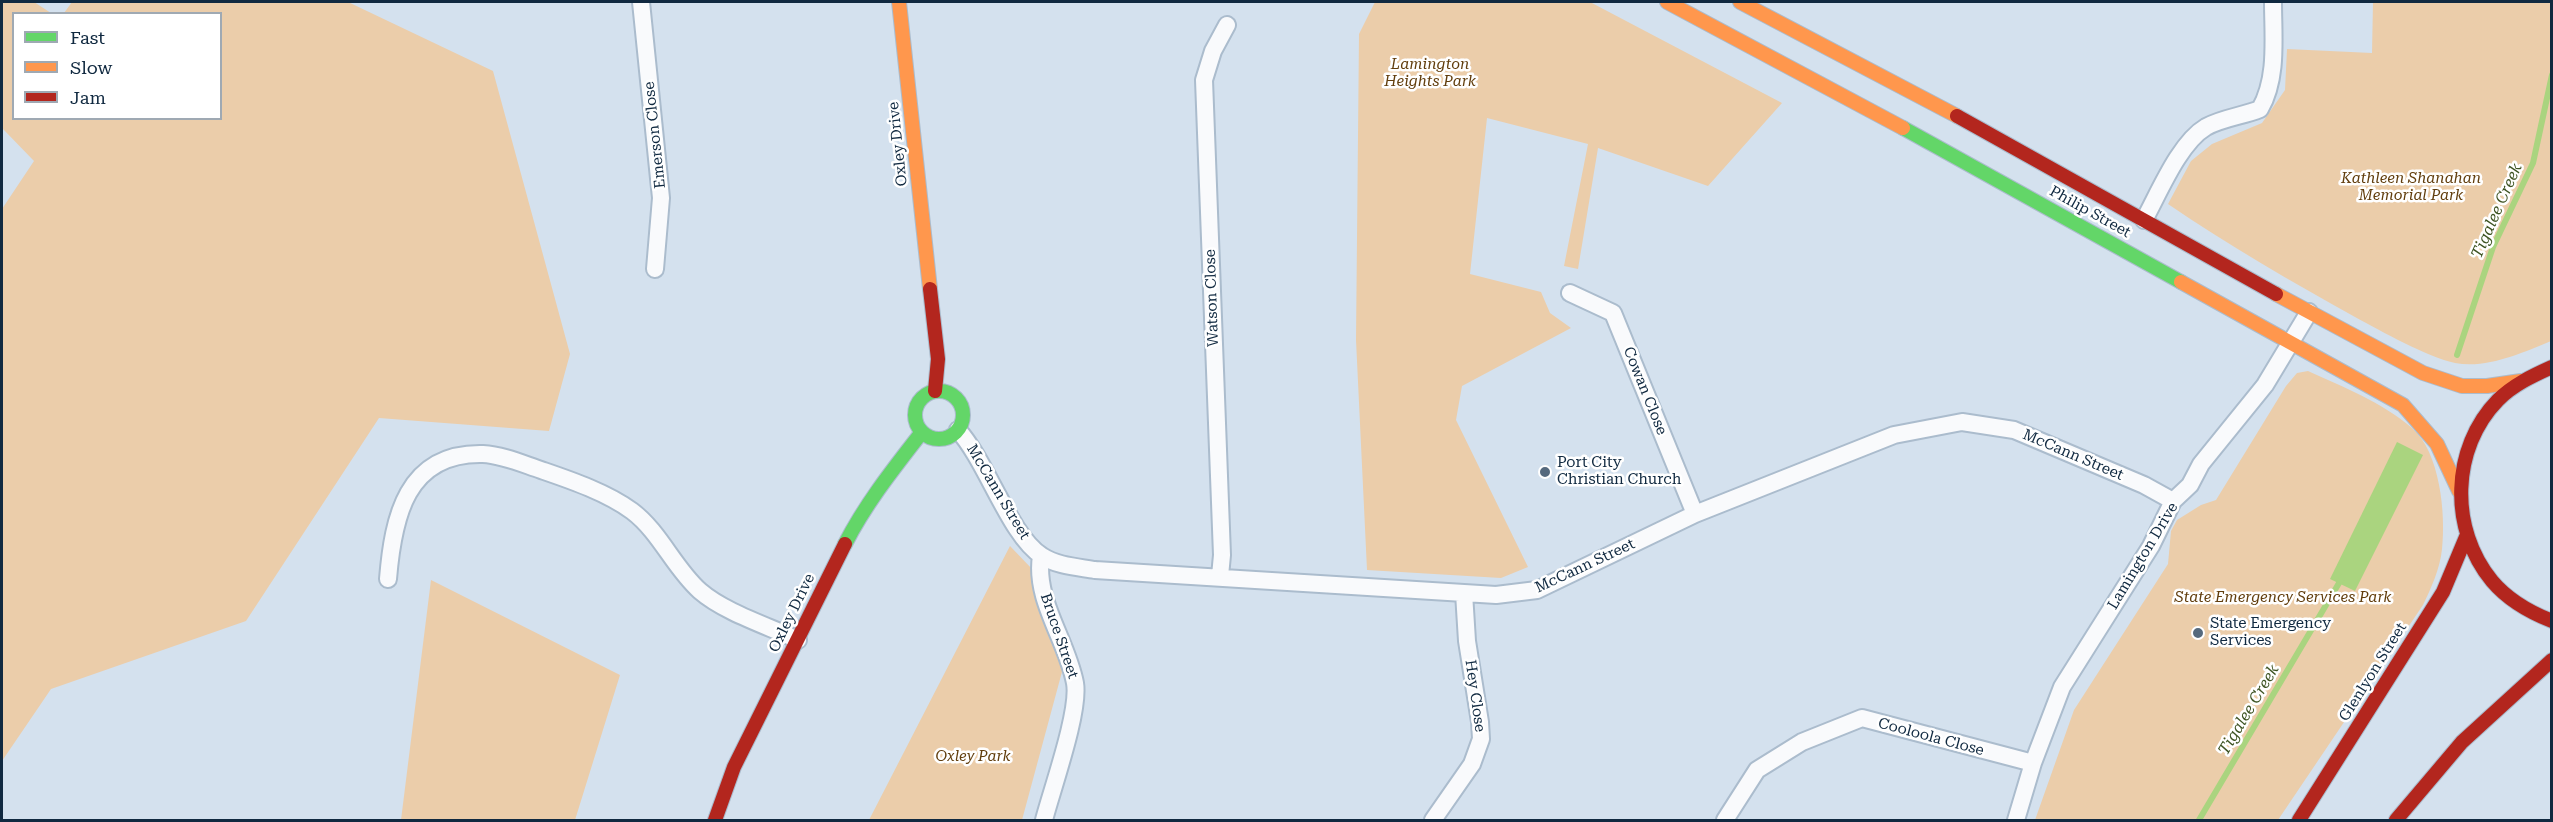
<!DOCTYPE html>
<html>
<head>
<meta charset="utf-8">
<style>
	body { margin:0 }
	#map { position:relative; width:2553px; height:822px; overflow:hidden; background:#d4e1ee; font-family:"Roboto Serif",serif }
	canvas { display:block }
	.frame { position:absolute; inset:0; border:3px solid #102940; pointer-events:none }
	.legend { position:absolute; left:12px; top:12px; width:210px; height:108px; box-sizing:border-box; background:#fff; border:2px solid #9fa9b3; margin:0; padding:8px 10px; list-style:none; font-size:18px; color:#102940 }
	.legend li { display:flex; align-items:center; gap:12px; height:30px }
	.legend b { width:30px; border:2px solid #9fa9b3 }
</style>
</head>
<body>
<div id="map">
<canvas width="2553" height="822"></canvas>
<div class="frame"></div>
<ul class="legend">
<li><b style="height:8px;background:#63d668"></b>Fast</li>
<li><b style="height:8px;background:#ff974d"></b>Slow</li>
<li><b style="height:8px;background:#b3261e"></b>Jam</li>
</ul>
</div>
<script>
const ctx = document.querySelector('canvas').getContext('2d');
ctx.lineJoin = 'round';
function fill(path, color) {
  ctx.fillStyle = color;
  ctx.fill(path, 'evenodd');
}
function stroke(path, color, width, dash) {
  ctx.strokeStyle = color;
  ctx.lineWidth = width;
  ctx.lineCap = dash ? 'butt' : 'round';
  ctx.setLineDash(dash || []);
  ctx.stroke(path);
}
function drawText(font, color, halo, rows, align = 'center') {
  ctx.font = font + ' "Roboto Serif",serif';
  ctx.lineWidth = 5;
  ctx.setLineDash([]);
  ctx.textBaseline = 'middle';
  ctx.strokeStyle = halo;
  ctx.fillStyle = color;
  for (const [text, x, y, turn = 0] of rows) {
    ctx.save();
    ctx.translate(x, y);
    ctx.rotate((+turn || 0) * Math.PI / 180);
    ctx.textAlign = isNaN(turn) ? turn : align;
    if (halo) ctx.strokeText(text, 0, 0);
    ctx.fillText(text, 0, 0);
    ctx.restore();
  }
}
fill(new Path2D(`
	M 2,2 L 34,2 L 51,13 L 14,14 L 14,118 L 220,118 L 220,14 L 64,13 L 72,2 L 348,2 L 493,71 L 570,354 L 549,431 L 379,418 L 246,621 L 51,689 L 2,761 L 2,209 L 34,161 L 2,128 Z
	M 1375,2 L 1590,2 L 1782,103 L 1708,186 L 1598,148 L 1578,269 L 1564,266 L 1588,144 L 1487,118 L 1470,274 L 1541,292 L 1550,313 L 1571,328 L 1462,386 L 1456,420 L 1528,567 L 1501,578 L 1367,570 L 1356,340 L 1359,34 Z
	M 2373,2 L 2551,2 L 2551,341 C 2522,353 2487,369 2455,363 C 2425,356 2383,332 2355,317 C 2292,282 2228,245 2168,204 L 2191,161 L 2212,144 L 2262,123 L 2285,90 L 2287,49 L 2372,53 Z
	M 2308,371 C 2343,387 2382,402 2412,428 C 2440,452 2446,514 2442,549 C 2440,569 2431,588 2423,605 L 2278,820 L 2035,820 L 2074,710 L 2168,564 L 2171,531 L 2177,520 L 2201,505 L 2216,500 L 2286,386 L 2297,373 Z
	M 1010,546 L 1033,570 L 1066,657 L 1022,820 L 869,820 Z
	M 431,580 L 620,675 L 575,820 L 401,820 Z`), '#ebcdaa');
fill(new Path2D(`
	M 2397,442 L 2423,455 L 2355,591 L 2330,579 Z`), '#aad47f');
stroke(new Path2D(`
	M 2457,355 L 2493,247 L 2533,163 L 2552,75
	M 2199,820 L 2342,578`), '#aad47f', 6);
const street = new Path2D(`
	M 641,2 L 661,198 L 655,269
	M 2144,220 C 2159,193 2179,143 2206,127 C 2222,118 2243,116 2260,109 C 2278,78 2273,37 2273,2
	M 1570,293 L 1613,313 L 1695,514
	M 958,430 C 987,462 1010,536 1042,556 C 1057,566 1078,567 1095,570 L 1464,593 L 1496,595 L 1537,590 L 1695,514 L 1894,435 L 1962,422 L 2014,430 L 2144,485 L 2173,501
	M 1041,556 C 1034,600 1067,640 1075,683 C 1080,711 1052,789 1044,820
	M 1220,576 L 1222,555 L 1204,80 L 1213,51 L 1227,25
	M 388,579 C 393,518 406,452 483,454 C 503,455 523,464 541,470 C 570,480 606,492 632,511 C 660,532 674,568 700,591 C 724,612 768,626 798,640
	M 1433,820 L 1472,764 L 1481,739 L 1480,722 L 1467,641 L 1464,593
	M 1725,820 L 1757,770 L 1802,742 L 1862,718 L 2033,763
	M 2016,820 L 2033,763 L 2062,687 L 2151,546 L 2173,501 L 2190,485 L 2201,464 L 2265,385 L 2309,312`);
const fast = new Path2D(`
	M 1903,128 L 2181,282
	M915 415a24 24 0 1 1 48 0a24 24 0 1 1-48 0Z
	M 845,544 C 866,503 894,468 922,432`);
const slow = new Path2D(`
	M 899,2 L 930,289
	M 1667,2 L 1903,128
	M 1740,2 L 1957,116
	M 2181,282 L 2403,405 L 2437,444 L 2459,491
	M 2276,294 L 2423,373 L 2462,386 L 2487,386 L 2521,381`);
const jam = new Path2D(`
	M 1957,116 L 2276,294
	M 930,289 L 938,359 L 935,391
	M 2552,367 C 2532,376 2513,385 2498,400 C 2451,448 2449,529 2492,581 C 2508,600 2529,612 2552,621
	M 715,820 L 734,767 L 845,544
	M 2299,820 L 2443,592 L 2466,537
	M 2396,820 L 2462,742 L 2552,660`);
stroke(street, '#abbccd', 20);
stroke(fast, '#abbccd', 16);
stroke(slow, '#abbccd', 16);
stroke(jam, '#abbccd', 16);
stroke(street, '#f9fafc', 16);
stroke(fast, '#63d668', 14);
stroke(slow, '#ff974d', 14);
stroke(jam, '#b3261e', 14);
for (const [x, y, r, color] of [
	[1545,472,6,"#55697d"],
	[2198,633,6,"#55697d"]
]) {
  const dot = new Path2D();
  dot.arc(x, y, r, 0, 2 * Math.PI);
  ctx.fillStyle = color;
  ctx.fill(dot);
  stroke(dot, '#fff', 2);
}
drawText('italic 15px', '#613d0c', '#fff', [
	["Lamington",1430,65],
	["Heights Park",1430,82],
	["Kathleen Shanahan",2411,179],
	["Memorial Park",2411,196],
	["State Emergency Services Park",2283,598],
	["Oxley Park",973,757]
]);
drawText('15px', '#102940', '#fff', [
	["Emerson Close",655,135,-96],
	["Oxley Drive",898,144,-96],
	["Philip Street",2090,212,29],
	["Watson Close",1212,298,-92],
	["Cowan Close",1645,391,68],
	["McCann Street",2073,455,23],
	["McCann Street",998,492,59],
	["Lamington Drive",2143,556,-59],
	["McCann Street",1585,566,-25],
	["Oxley Drive",792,613,-64],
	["Bruce Street",1059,636,71],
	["Glenlyon Street",2373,672,-58],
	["Hey Close",1475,696,82],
	["Cooloola Close",1931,737,15]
]);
drawText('15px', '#102940', '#fff', [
	["Port City",1557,463],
	["Christian Church",1557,480],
	["State Emergency",2210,624],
	["Services",2210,641]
], 'left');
drawText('italic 16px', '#3e5423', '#fff', [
	["Tigalee Creek",2497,211,-66],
	["Tigalee Creek",2249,710,-59]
]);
</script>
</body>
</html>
